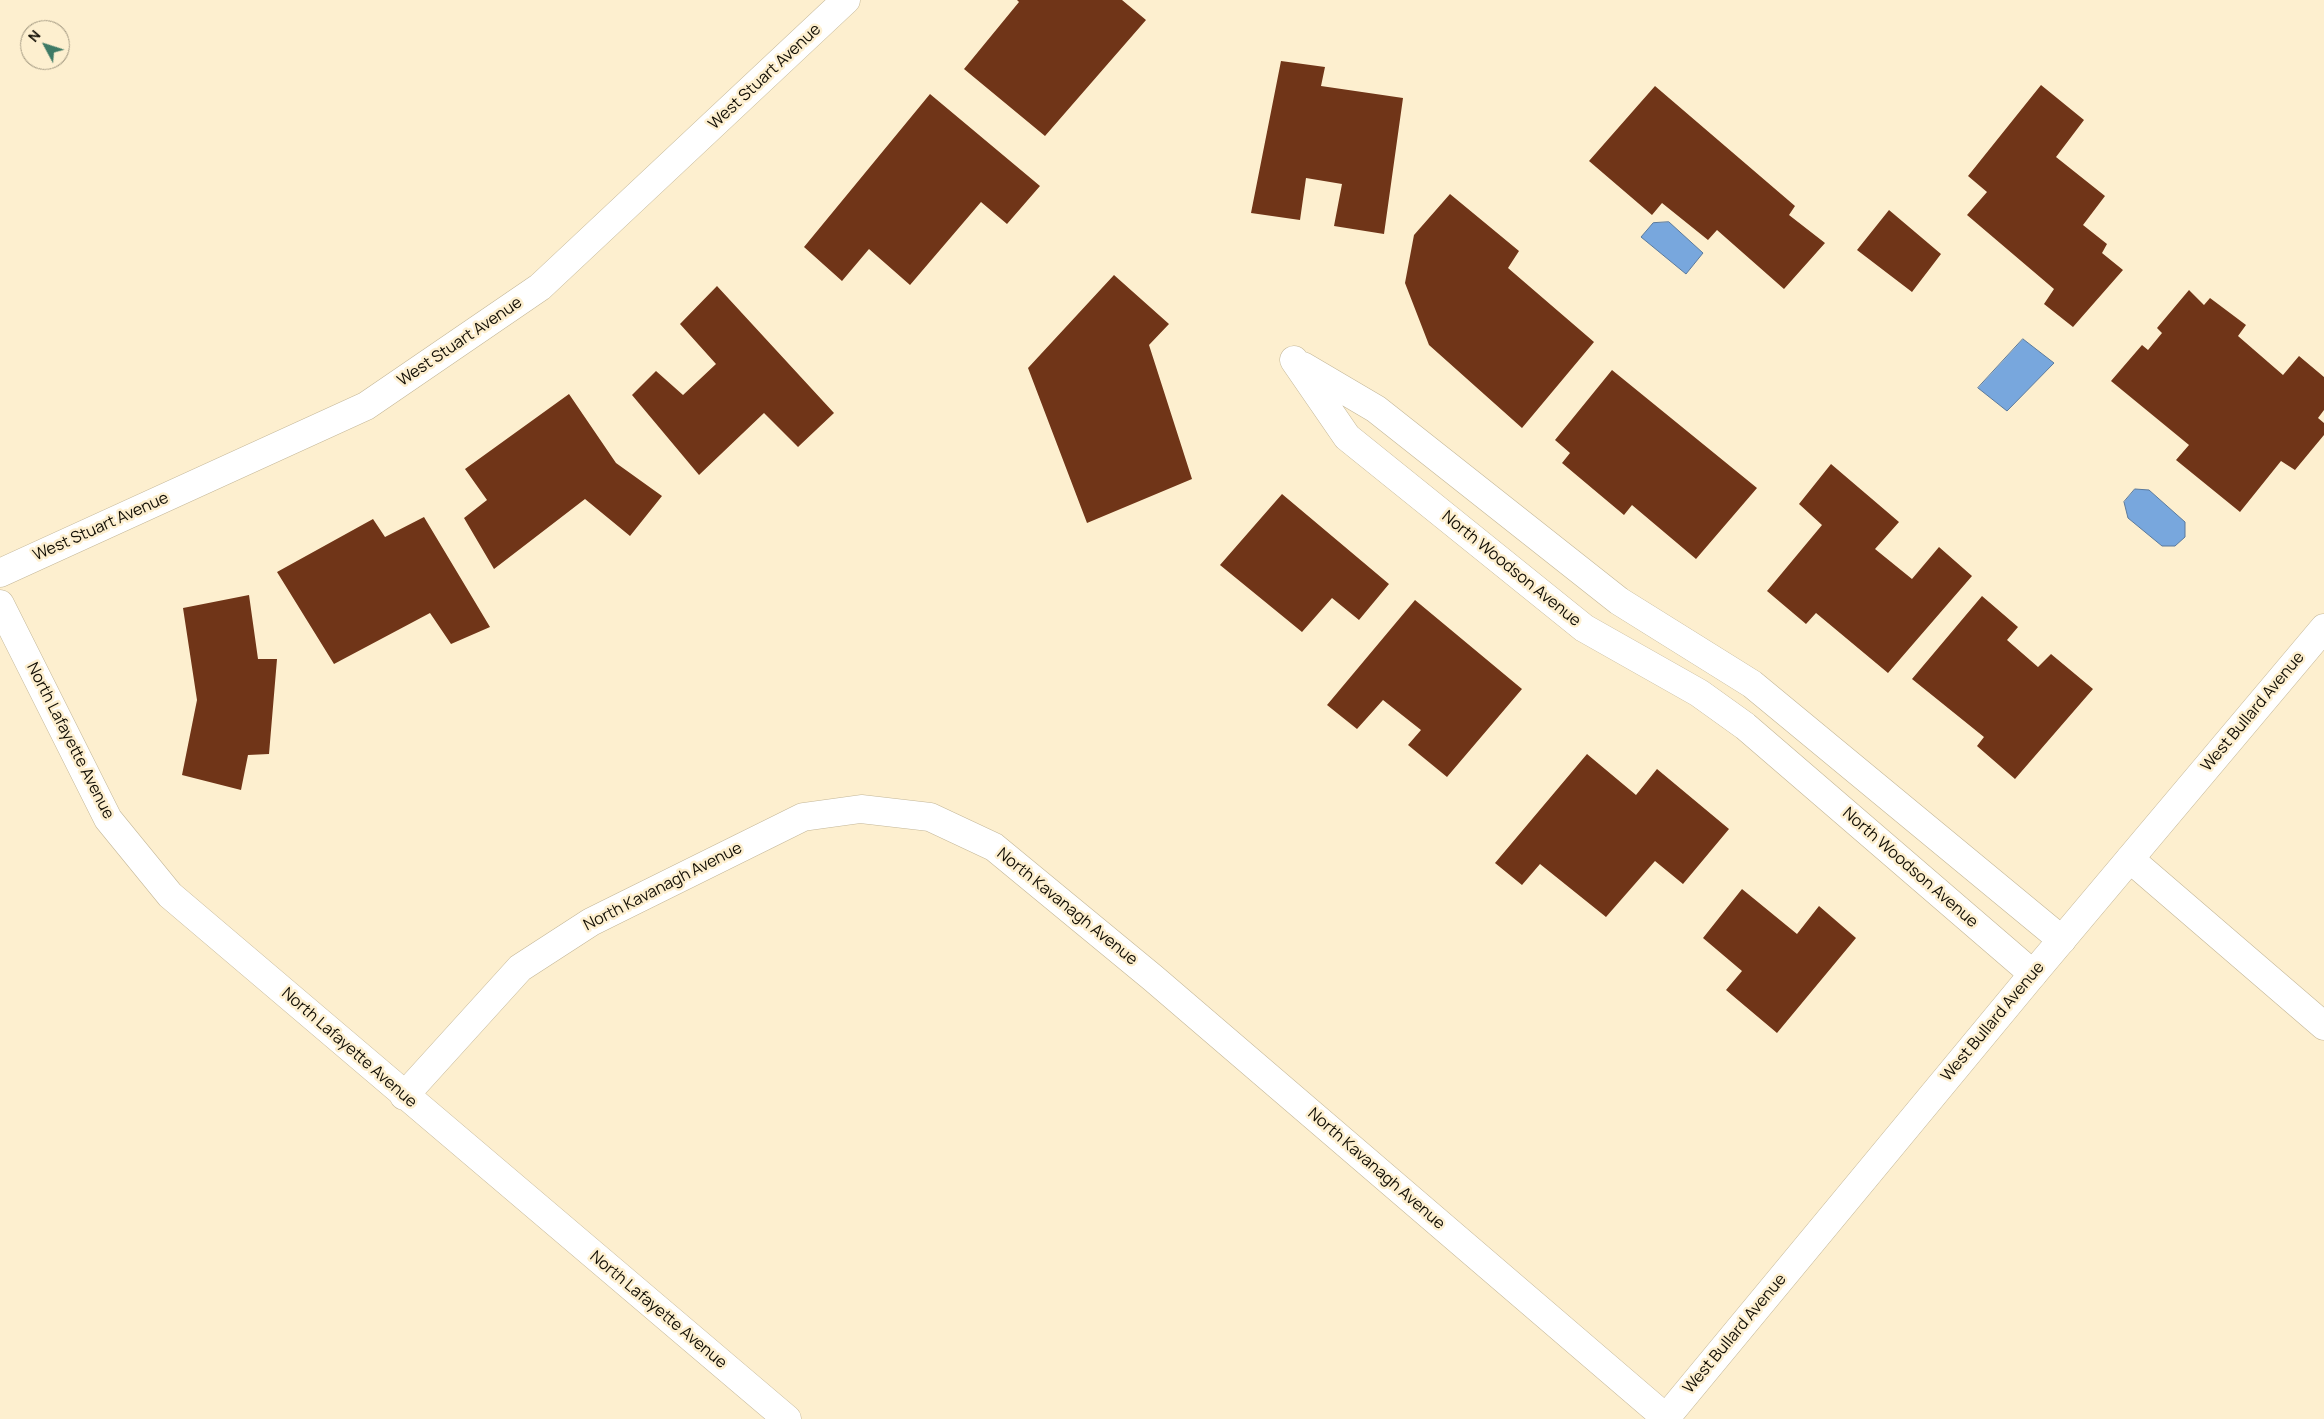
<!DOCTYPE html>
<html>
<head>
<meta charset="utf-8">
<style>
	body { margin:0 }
	#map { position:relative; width:2324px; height:1419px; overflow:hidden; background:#fdefcf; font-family:Manrope,sans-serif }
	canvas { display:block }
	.north { position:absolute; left:20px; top:20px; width:50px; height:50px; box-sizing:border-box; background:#fdefcf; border:1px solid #9f957e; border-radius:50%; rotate:310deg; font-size:14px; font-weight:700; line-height:20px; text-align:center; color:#130f05 }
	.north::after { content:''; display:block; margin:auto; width:18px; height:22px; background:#3e7a65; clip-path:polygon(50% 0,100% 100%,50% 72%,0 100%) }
</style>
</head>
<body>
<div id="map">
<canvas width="2324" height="1419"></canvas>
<div class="north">N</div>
</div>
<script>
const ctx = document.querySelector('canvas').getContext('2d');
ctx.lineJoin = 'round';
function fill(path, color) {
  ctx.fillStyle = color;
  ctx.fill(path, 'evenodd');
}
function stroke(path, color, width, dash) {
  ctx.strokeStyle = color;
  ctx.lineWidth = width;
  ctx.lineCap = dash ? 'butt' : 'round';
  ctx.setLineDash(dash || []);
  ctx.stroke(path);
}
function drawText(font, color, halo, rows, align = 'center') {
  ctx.font = font + ' Manrope,sans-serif';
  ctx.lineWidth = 5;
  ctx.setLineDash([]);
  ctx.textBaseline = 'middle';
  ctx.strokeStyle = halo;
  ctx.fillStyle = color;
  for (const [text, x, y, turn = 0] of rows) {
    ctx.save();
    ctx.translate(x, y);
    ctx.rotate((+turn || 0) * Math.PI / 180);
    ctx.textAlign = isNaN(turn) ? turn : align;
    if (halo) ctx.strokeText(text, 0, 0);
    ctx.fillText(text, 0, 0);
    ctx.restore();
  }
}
const water = new Path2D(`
	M 1669,222 L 1703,253 L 1686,274 L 1641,237 L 1653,223 Z
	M 2023,339 L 2054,363 L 2007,411 L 1978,388 Z
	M 2135,489 L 2149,490 L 2185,522 L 2185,537 L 2175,546 L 2162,546 L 2128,518 L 2124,502 Z`);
fill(water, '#78a7dd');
stroke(water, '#5a799c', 1);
fill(new Path2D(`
	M 1017,0 L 1122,0 L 1146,20 L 1045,136 L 964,69 L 1019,2 Z
	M 1281,61 L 1325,67 L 1321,86 L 1403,98 L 1384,234 L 1334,226 L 1342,184 L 1306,178 L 1300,220 L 1251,213 Z
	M 2041,85 L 2084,120 L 2056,157 L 2105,196 L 2083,225 L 2107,244 L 2102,253 L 2123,270 L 2073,327 L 2044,304 L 2054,289 L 1967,215 L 1987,192 L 1968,176 Z
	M 1655,86 L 1795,206 L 1789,215 L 1825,243 L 1784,289 L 1717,230 L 1708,240 L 1662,203 L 1652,215 L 1589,161 Z
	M 930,94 L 1040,186 L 1007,224 L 981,202 L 910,285 L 869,249 L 842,281 L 804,247 Z
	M 1450,194 L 1519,251 L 1508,268 L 1594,342 L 1522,428 L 1429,345 L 1405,283 L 1414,235 Z
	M 1889,210 L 1941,254 L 1912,292 L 1857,250 Z
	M 1114,275 L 1169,324 L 1149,345 L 1192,479 L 1087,523 L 1028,368 Z
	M 717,286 L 834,413 L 798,447 L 764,413 L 699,475 L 632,395 L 656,371 L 683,395 L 716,364 L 680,324 Z
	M 2189,290 L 2204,305 L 2210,298 L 2246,325 L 2238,336 L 2283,375 L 2299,356 L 2324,377 L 2324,410 L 2318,418 L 2324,423 L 2324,435 L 2295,470 L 2281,461 L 2240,512 L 2176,460 L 2189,445 L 2111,381 L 2142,345 L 2148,350 L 2162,333 L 2157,328 Z
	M 1612,370 L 1757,488 L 1696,559 L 1632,505 L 1624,515 L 1562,463 L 1570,453 L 1555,440 Z
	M 569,394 L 616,463 L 662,496 L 630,536 L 585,499 L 494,569 L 464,518 L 487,500 L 465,469 Z
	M 1831,464 L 1899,522 L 1875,549 L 1912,579 L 1939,547 L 1972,576 L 1888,673 L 1816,613 L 1806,624 L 1767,591 L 1822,525 L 1799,504 Z
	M 1282,494 L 1389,584 L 1359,620 L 1332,598 L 1302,632 L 1220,565 Z
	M 424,517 L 490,627 L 451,644 L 430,613 L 334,664 L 277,572 L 373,519 L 385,537 Z
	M 249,595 L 258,659 L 277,659 L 269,754 L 248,755 L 241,790 L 182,775 L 197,700 L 183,608 Z
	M 1982,596 L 2018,627 L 2007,640 L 2038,667 L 2051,654 L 2093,689 L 2015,779 L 1977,746 L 1984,737 L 1912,679 Z
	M 1415,600 L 1522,689 L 1447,777 L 1408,745 L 1421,730 L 1383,700 L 1357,729 L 1327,705 Z
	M 1587,754 L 1636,795 L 1657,769 L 1729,829 L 1683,884 L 1655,861 L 1606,917 L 1540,864 L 1522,885 L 1495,863 Z
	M 1742,889 L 1797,934 L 1819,906 L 1856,938 L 1777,1033 L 1726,990 L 1742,971 L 1703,938 Z`), '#703518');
const minor = new Path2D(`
	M 1294,360 L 1347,437 L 1584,628 L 1699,693 L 1745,726 L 2033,974
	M 1303,366 L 1376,409 L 1619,601 L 1752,684 L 2062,940
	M 0,573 L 366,406 L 540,287 L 846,0
	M 0,604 L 108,819 L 170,895 L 787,1419
	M 2130,859 L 2324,1026
	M 404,1096 L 520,968 L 591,922 L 803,817 L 861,809 L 930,817 L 994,847 L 1153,978 L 1666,1418`);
const major = new Path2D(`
	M 1665,1419 L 2033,974 L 2324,628`);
stroke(minor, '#c3b697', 29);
stroke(major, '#c3b697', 29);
stroke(minor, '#fff', 28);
stroke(major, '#fff', 28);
drawText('16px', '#130f05', '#fdefcf', [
	["West Stuart Avenue",765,77,-43],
	["West Stuart Avenue",460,342,-34],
	["West Stuart Avenue",101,527,-24],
	["North Woodson Avenue",1511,569,39],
	["West Bullard Avenue",2253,712,-50],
	["North Lafayette Avenue",70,741,63],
	["North Woodson Avenue",1910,868,41],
	["North Kavanagh Avenue",663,887,-27],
	["North Kavanagh Avenue",1067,907,39],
	["West Bullard Avenue",1993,1022,-50],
	["North Lafayette Avenue",349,1048,41],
	["North Kavanagh Avenue",1376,1169,41],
	["North Lafayette Avenue",658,1310,40],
	["West Bullard Avenue",1735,1334,-50]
]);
</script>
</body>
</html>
